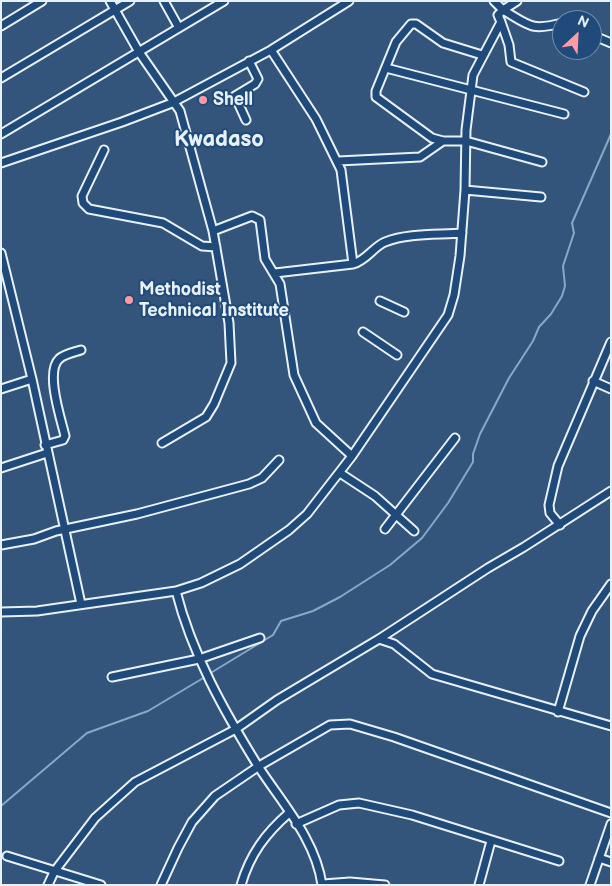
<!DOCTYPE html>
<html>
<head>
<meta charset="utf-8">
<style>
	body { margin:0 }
	#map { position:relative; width:612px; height:886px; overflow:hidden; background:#33557c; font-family:"Balsamiq Sans",sans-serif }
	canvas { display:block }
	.frame { position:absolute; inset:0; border:2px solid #e8f1f8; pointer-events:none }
	.north { position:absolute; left:552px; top:10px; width:50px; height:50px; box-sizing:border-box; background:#1f4a7a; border:1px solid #6f8dac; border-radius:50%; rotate:25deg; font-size:14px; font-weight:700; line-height:20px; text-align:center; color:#e8f1f8 }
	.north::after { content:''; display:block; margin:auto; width:18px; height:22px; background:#ff9aa2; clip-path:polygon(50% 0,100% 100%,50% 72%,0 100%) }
</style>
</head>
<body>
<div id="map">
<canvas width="612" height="886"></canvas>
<div class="frame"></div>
<div class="north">N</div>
</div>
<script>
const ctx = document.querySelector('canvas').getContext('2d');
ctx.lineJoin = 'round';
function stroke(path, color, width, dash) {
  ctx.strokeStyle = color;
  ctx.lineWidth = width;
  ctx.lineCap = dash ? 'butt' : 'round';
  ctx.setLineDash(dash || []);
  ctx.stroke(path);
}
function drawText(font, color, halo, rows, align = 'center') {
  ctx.font = font + ' "Balsamiq Sans",sans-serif';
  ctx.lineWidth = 4;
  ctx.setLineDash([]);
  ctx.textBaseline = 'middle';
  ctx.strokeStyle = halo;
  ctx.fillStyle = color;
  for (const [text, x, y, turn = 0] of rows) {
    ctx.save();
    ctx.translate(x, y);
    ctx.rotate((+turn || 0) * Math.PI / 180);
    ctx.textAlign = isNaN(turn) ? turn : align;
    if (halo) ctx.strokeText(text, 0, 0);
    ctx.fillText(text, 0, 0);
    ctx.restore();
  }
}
stroke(new Path2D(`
	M 209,674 L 273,635 L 281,621 L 313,611 L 340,597 L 390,565 L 422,538 L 448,503 L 473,462 L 473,454 L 480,434 L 509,378 L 533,341 L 539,327 L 551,314 L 562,296 L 565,286 L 563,266 L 574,233 L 572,223 L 611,134
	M 1,806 L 87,733 L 148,711 L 205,677`), '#89a8c6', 2);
const minor = new Path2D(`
	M 110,1 L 139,52 L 180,111 L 213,231 L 252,216 L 260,220 L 265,259 L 280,284 L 294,375 L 316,423 L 352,456
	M 164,1 L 179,28
	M 517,1 L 503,10 C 530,26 531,31 562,23
	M 501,22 L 509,45 L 511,62 L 584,92
	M 1,26 L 42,1
	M 592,35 L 611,43
	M 271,50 L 316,119 L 341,170 L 353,264
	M 482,55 L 443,43 L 416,24 L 411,24 L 396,42 L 376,91 L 376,97 L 432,138 L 443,141 L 466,141 L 542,162
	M 386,68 L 564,114
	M 1,78 L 130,1
	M 246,120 L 235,96 L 255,84 L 258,79 L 249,61
	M 1,134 L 224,1
	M 104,150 L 82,196 L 83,203 L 89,209 L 163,223 L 202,246 L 216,247
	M 338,161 L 420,157 L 443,141
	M 1,163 L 122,122 L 172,103 L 271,50 L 349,1
	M 465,190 L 541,197
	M 1,253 L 32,379 L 81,604
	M 275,273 L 353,264 C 367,260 373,247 385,242 C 408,233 438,235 462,233
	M 380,301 L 404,312
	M 363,332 L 397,355
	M 593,381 L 611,389
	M 1,389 L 32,379
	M 162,443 L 206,417 L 214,404 L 231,363 L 229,323 L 213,231
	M 45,445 L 63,440 L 65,436 C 61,419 45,372 59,359 C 64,354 75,352 81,350
	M 1,468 L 47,453
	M 340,473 L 375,496 L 414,531
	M 560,525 L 550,513 L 549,505 L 558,466 L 611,342
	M 385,529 L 455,438
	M 1,545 L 34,539 L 56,531 L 137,514 L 249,484 L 262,478 L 279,460
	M 176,591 C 192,654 224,711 258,766 C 282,803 316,840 322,885
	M 1,612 L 37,611 L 176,591 L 201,583 L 240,564 L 289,530 L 307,514 L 352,456 L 448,315 L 454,295 L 460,256 L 465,190 L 466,130 L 473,75 L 501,22 L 498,15 L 503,10 L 494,1
	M 379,639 L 394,644 L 432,674 L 611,726
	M 112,677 L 199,659 L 260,638
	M 558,712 L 580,636 L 592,611 L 611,584
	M 296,824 L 339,805 L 359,803 L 412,815 L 559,861
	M 7,856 L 101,885
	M 599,858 L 611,862
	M 323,884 L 350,882 L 385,885
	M 48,885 L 54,872 L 95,818 L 135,782 L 236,729 L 277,700 L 379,639 L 488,568 L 524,547 L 611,491
	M 161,885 L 178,848 L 192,822 L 215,796 L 259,766 L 330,725 L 350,724 L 394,737 L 611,813
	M 241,885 C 250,854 266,833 289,813
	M 479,885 L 491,841
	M 590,885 L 611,824`);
stroke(minor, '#e8f1f8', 11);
stroke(minor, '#1f4a7a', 7);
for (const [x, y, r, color] of [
	[203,100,5,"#ff9aa2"],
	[129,300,5,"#ff9aa2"]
]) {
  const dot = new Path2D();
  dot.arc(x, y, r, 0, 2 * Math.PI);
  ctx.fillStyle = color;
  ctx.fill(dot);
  stroke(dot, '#1f4a7a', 2);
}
drawText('bold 18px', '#e8f1f8', '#1f4a7a', [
	["Shell",213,100],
	["Methodist",139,290],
	["Technical Institute",139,311]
], 'left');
drawText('bold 22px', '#e8f1f8', '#1f4a7a', [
	["Kwadaso",219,140]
]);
</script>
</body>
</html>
